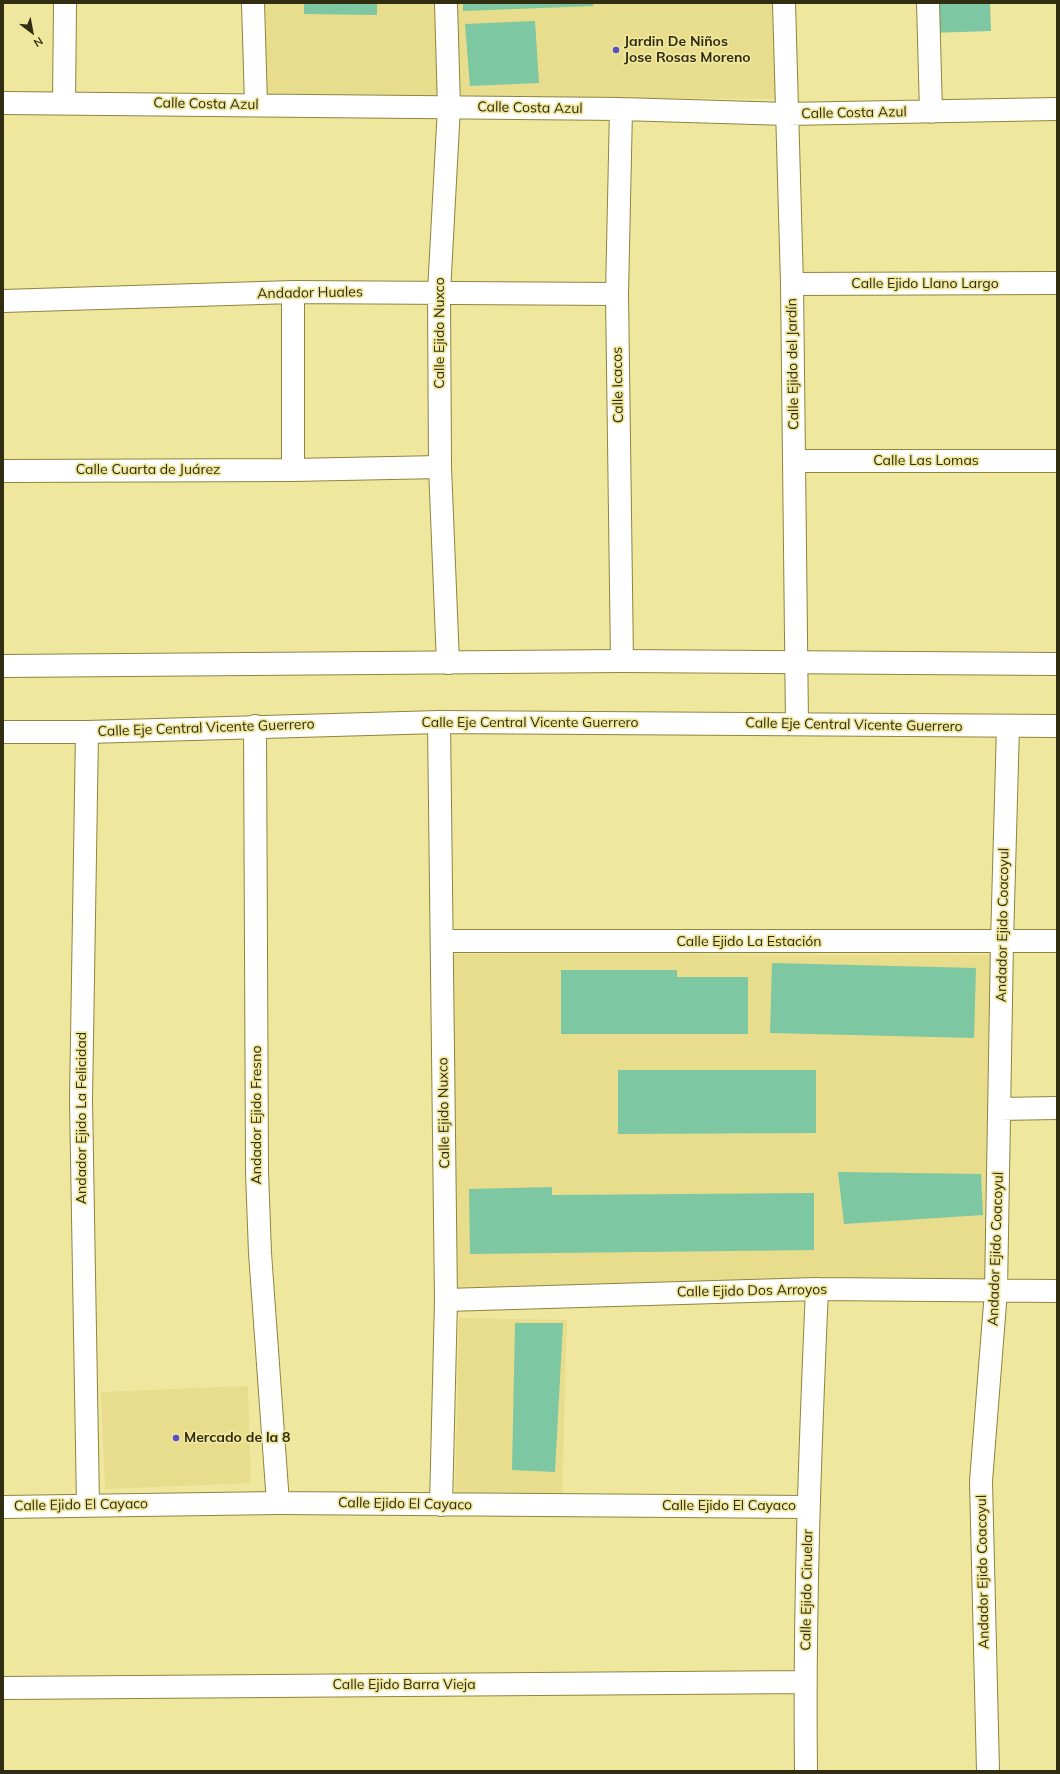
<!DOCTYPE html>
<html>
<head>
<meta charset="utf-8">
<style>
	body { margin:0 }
	#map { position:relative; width:1060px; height:1774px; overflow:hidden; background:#f0e79f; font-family:Mulish,sans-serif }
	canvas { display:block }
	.frame { position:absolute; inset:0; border:4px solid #312d10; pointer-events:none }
	.north { position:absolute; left:12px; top:12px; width:40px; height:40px; -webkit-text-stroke:3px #f0e79f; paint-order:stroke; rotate:148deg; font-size:11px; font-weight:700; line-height:16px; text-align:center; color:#312d10 }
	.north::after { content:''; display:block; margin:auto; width:14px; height:18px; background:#312d10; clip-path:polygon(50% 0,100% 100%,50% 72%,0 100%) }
</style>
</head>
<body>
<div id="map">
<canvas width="1060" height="1774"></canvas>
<div class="frame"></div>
<div class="north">N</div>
</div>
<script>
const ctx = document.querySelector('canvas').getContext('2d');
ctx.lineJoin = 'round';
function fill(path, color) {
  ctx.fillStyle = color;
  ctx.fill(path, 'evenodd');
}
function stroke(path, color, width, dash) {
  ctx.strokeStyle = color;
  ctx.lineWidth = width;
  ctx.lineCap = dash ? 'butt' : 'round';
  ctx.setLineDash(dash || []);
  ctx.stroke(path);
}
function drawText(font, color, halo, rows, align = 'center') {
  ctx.font = font + ' Mulish,sans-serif';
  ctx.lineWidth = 3.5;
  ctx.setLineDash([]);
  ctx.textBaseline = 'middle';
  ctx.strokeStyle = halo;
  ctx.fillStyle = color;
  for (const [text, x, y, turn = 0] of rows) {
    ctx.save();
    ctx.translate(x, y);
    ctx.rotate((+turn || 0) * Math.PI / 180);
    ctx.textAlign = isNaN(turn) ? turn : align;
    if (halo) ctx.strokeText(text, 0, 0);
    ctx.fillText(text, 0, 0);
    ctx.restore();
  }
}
fill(new Path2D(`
	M 265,3 L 438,3 L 440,97 L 267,100 Z
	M 452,3 L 777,3 L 782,99 L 453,97 Z
	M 453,954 L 991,955 L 989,1281 L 456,1288 Z
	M 459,1318 L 567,1320 L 562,1495 L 455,1493 Z
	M 248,1386 L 251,1483 L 105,1489 L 101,1392 Z`), '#e7dd8d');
fill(new Path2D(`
	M 304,3 L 377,3 L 377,15 L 304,14 Z
	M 463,3 L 593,3 L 593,6 L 463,11 Z
	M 930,3 L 990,3 L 991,31 L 930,33 Z
	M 535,21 L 539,83 L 470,86 L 465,24 Z
	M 772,963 L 976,968 L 974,1038 L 770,1033 Z
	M 561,970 L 677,970 L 677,977 L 748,977 L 748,1034 L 561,1034 Z
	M 618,1070 L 816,1070 L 816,1133 L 618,1134 Z
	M 838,1172 L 981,1174 L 983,1215 L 844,1224 Z
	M 552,1187 L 552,1195 L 814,1193 L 814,1250 L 470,1254 L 469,1189 Z
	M 515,1323 L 563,1323 L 555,1472 L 512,1470 Z`), '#7dc7a2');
const street = new Path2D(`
	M 253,3 L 256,104
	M 446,3 L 449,107 L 439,292 L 440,467 L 448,663
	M 784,3 L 792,284 L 797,724
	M 928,3 L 931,112
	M 3,103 L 621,109 L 787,114 L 1057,109
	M 64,103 L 65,3
	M 621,109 L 617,294 L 622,661
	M 792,284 L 1057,283
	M 293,292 L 293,470
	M 3,301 L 293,292 L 617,294
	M 795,461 L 1057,461
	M 3,471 L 293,470 L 440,467
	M 439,722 L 446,1300 L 441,1505
	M 255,726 L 257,1172 L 260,1253 L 278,1503
	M 87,732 L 81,1100 L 88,1505
	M 442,941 L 1057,941
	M 999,1109 L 1057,1108
	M 446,1300 L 817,1289 L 1057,1291
	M 3,1507 L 278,1503 L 808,1507
	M 3,1688 L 805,1682
	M 806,1771 C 804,1610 810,1450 817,1289
	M 988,1771 L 981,1481 L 996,1291 L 1002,942 L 1008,726`);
const secondary = new Path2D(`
	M 3,666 L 622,661 L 1057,664
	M 3,732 L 87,732 L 439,722 L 1057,726`);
stroke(street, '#8e843f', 24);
stroke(secondary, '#8e843f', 24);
stroke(street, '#fff', 22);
stroke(secondary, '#fff', 22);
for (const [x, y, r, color] of [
	[616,50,4,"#574cc4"],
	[176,1438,4,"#574cc4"]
]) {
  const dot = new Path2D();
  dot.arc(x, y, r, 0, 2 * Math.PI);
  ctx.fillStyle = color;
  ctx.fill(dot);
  stroke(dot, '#f0e79f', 1.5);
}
drawText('bold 14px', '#312d10', '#f0e79f', [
	["Jardin De Niños",624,42],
	["Jose Rosas Moreno",624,58],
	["Mercado de la 8",184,1438]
], 'left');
drawText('14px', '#312d10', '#f0e79f', [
	["Calle Costa Azul",206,104,1],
	["Calle Costa Azul",530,108,1],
	["Calle Costa Azul",854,113,-1],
	["Calle Ejido Llano Largo",925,284],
	["Andador Huales",310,293,-1],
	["Calle Ejido Nuxco",440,333,-90],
	["Calle Ejido del Jardín",793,364,-91],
	["Calle Icacos",618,385,-91],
	["Calle Las Lomas",926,461],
	["Calle Cuarta de Juárez",148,470],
	["Calle Eje Central Vicente Guerrero",530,723],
	["Calle Eje Central Vicente Guerrero",854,725,1],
	["Calle Eje Central Vicente Guerrero",206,728,-2],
	["Andador Ejido Coacoyul",1003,925,-89],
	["Calle Ejido La Estación",749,942],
	["Calle Ejido Nuxco",444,1113,-91],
	["Andador Ejido Fresno",257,1115,-90],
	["Andador Ejido La Felicidad",82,1118,-90],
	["Andador Ejido Coacoyul",996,1249,-88],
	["Calle Ejido Dos Arroyos",752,1291,-1],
	["Calle Ejido El Cayaco",405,1504,1],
	["Calle Ejido El Cayaco",81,1505,-1],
	["Calle Ejido El Cayaco",729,1506],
	["Andador Ejido Coacoyul",983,1572,-91],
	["Calle Ejido Ciruelar",807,1590,-89],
	["Calle Ejido Barra Vieja",404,1685]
]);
</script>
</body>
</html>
